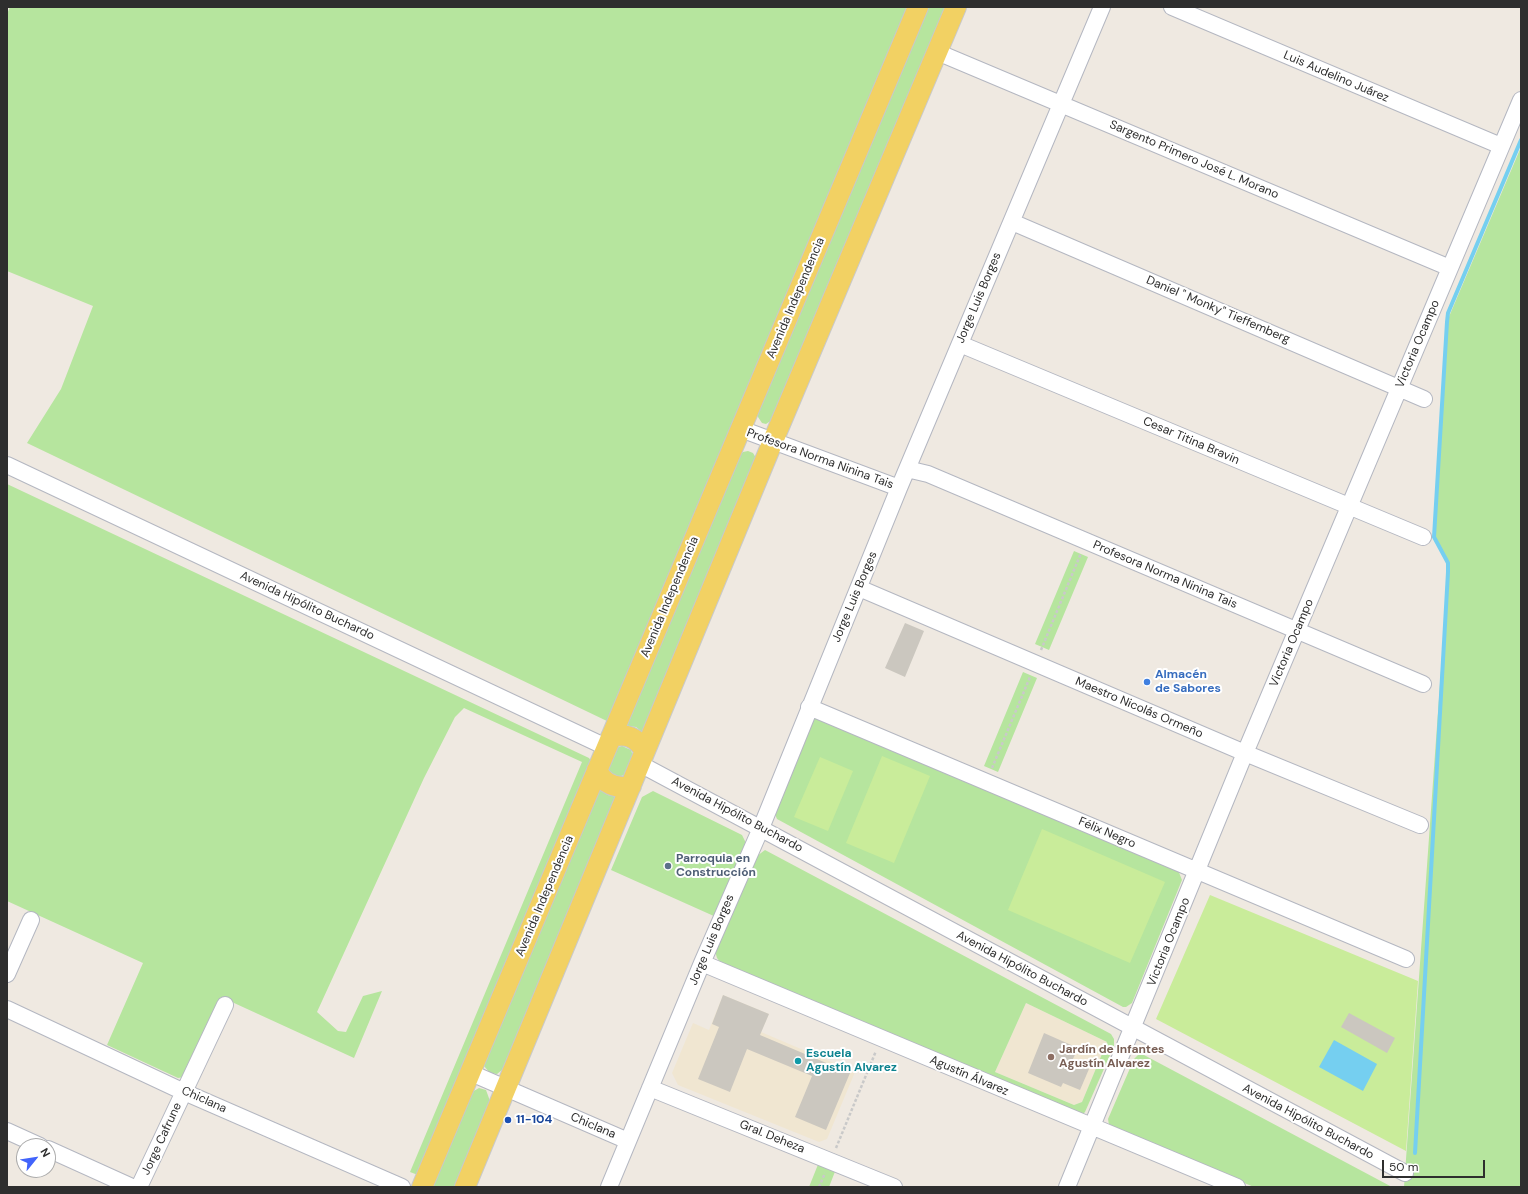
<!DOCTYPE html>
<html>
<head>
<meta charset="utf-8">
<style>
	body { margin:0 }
	#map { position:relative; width:1528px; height:1194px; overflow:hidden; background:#efe9e1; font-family:"DM Sans",sans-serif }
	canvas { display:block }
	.frame { position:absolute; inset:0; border:8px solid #2e2e2e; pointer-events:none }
	.north { position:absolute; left:16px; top:1138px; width:40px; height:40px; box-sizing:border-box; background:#fff; border:1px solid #ababab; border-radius:50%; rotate:60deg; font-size:11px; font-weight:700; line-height:16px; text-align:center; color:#2e2e2e }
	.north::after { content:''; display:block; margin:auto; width:14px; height:18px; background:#4264fb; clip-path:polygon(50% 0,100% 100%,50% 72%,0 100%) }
	.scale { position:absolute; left:1382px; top:1160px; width:103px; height:18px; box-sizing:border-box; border:2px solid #2e2e2e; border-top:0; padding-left:5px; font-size:12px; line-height:14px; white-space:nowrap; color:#2e2e2e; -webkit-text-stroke:3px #fff; paint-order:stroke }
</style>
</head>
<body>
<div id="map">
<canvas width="1528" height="1194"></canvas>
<div class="frame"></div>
<div class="north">N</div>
<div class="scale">50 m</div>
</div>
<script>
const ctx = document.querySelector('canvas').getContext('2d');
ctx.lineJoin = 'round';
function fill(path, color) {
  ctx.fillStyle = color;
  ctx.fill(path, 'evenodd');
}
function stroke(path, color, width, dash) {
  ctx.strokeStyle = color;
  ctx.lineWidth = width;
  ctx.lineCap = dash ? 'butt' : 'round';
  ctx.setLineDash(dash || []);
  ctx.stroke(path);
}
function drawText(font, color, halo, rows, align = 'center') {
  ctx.font = font + ' "DM Sans",sans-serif';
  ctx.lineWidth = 4;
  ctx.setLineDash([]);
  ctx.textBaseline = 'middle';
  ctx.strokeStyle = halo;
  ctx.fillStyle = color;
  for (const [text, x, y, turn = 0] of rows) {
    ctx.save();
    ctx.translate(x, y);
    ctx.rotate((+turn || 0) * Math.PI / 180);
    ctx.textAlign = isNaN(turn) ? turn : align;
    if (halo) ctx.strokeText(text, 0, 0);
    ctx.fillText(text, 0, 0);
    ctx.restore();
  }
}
fill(new Path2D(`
	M 723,995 L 769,1014 L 761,1032 L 855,1072 L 827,1139 L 819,1142 L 678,1085 L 672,1073 L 693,1023 L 709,1030 Z
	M 1026,1003 L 1107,1042 L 1082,1102 L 1074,1105 L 995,1072 Z`), '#f0e6d1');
fill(new Path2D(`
	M 10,7 L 908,7 L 609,722 L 27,443 L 61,389 L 93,306 L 7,271 L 7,14 Z
	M 928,7 L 946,7 L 772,420 L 766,424 L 762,423 L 758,417 L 758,411 Z
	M 1521,147 L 1521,1187 L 1404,1187 L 1448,572 L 1448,563 L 1434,537 L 1448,319 Z
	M 748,451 L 753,453 L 756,458 L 643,733 L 636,727 L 627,726 L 739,456 L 743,452 Z
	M 7,484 L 589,758 L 591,761 L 418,1175 L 410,1172 L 582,762 L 464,708 L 455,717 L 424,778 L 317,1012 L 338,1031 L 346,1032 L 363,996 L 382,991 L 354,1058 L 221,997 L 184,1077 L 178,1078 L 107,1045 L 143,963 L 7,901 Z
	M 1074,551 L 1088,557 L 1049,650 L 1035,644 Z
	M 1023,672 L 1037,678 L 998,772 L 984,766 Z
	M 815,717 L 1178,870 L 1182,880 L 1132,1003 L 1126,1007 L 1123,1007 L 777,819 L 774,812 L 808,722 Z
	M 622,746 L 631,750 L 633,756 L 625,775 L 617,777 L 609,771 L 608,768 L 616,748 Z
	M 599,789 L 608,795 L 618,797 L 502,1070 L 497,1074 L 490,1073 L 484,1066 Z
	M 653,791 L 742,835 L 747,845 L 716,917 L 611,870 L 642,797 Z
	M 765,850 L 1111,1034 L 1114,1039 L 1114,1046 L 1085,1112 L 1083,1114 L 721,963 L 717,958 L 715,951 L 757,856 ZM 1026,1003 L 1107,1042 L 1082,1102 L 1074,1105 L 995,1072 Z
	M 1138,1055 L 1144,1055 L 1392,1187 L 1254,1187 L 1114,1129 L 1109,1125 L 1108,1119 L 1134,1059 Z
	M 479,1088 L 486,1090 L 490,1101 L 455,1187 L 433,1187 L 472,1092 Z
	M 819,1162 L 836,1169 L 829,1187 L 809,1187 Z`), '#b6e59e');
fill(new Path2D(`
	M 882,756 L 930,776 L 894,863 L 846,843 Z
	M 820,757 L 853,771 L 828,831 L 794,817 Z
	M 1042,829 L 1165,882 L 1130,963 L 1008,910 Z
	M 1210,895 L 1418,981 L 1406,1151 L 1156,1019 Z`), '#c9ec9a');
fill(new Path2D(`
	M 1334,1040 L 1377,1064 L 1363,1091 L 1319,1067 Z`), '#75cff0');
stroke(new Path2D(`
	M 1415,1153 L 1448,572 L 1448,563 L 1434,537 L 1447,322 L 1448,313 L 1521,140`), '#75cff0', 4);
fill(new Path2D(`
	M 905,623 L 924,631 L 905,677 L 885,668 Z
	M 723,995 L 769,1014 L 760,1035 L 850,1073 L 826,1130 L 795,1117 L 812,1076 L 747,1049 L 730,1092 L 698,1079 L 719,1027 L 712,1024 Z
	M 1349,1013 L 1395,1038 L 1387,1053 L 1341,1027 Z
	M 1044,1033 L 1078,1048 L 1072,1061 L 1089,1069 L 1080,1090 L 1063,1083 L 1061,1087 L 1028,1073 Z`), '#cbc7bf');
const minor = new Path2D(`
	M 1172,7 L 1501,146
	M 937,52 L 1450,268
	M 1012,222 L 1424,399
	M 960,344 L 1423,537
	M 741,429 L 899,488
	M 7,465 L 606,747
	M 907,469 L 928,474 L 1423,684
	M 859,588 L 1245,753 L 1420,825
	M 809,707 L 1406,959
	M 640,764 L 1405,1173
	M 702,963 L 1237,1187
	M 7,974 L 31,920
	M 7,1009 L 184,1092 L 402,1187
	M 471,1073 L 628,1141
	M 650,1088 L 894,1187
	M 7,1131 L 40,1146
	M 48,1149 L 132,1187
	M 139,1187 L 225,1005
	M 609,1187 L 702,963 L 761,828 L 899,488 L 1102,7
	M 1067,1187 L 1245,753 L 1521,100`);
const major = new Path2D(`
	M 611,737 C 627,733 636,737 645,751
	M 597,770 C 603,784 616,789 631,786
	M 422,1187 L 918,7
	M 465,1187 L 773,441 L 956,7`);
stroke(minor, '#b4b7c1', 18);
stroke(major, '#c9c9c9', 22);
stroke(new Path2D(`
	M 1041,650 L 1081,553
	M 992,768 L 1030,677
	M 836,1148 L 876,1051
	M 819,1187 L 825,1173`), '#c9c9c9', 2.5, [3, 2]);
stroke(minor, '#fff', 16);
stroke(major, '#f2d163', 20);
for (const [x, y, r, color] of [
	[1147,682,4,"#3f7fe0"],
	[668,866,4,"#5c6f8a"],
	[1051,1057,4,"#8d6e63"],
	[798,1061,4,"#0f9aa8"],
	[508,1120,4,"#1a4fb4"]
]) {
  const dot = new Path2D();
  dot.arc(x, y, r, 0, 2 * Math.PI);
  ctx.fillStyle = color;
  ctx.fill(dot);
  stroke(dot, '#fff', 1.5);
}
drawText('12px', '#2e2e2e', '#fff', [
	["Luis Audelino Juárez",1336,77,23],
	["Sargento Primero José L. Morano",1194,160,23],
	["Avenida Independencia",796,298,-67],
	["Jorge Luis Borges",979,298,-67],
	["Daniel \" Monky\" Tieffemberg",1218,310,23],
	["Victoria Ocampo",1418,344,-67],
	["Cesar Titina Bravin",1191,441,23],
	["Profesora Norma Ninina Tais",820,459,20],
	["Profesora Norma Ninina Tais",1165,575,23],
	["Avenida Independencia",670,597,-67],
	["Jorge Luis Borges",855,597,-67],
	["Avenida Hipólito Buchardo",307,606,25],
	["Victoria Ocampo",1292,643,-67],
	["Maestro Nicolás Ormeño",1139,708,23],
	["Avenida Hipólito Buchardo",737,815,28],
	["Félix Negro",1107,833,23],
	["Avenida Independencia",545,896,-67],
	["Jorge Luis Borges",712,940,-67],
	["Victoria Ocampo",1169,942,-68],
	["Avenida Hipólito Buchardo",1022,969,28],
	["Agustín Álvarez",969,1076,23],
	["Chiclana",204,1100,24],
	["Avenida Hipólito Buchardo",1308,1122,28],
	["Chiclana",593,1126,23],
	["Gral. Deheza",772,1137,22],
	["Jorge Cafrune",162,1139,-65]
]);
drawText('bold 12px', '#366cbe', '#fff', [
	["Almacén",1155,675],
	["de Sabores",1155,689]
], 'left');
drawText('bold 12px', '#4e5e75', '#fff', [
	["Parroquia en",676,859],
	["Construcción",676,873]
], 'left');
drawText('bold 12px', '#785e54', '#fff', [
	["Jardín de Infantes",1059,1050],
	["Agustín Alvarez",1059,1064]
], 'left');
drawText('bold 12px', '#0d838f', '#fff', [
	["Escuela",806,1054],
	["Agustín Alvarez",806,1068]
], 'left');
drawText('bold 12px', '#164399', '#fff', [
	["11-104",516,1120]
], 'left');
</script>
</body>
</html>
